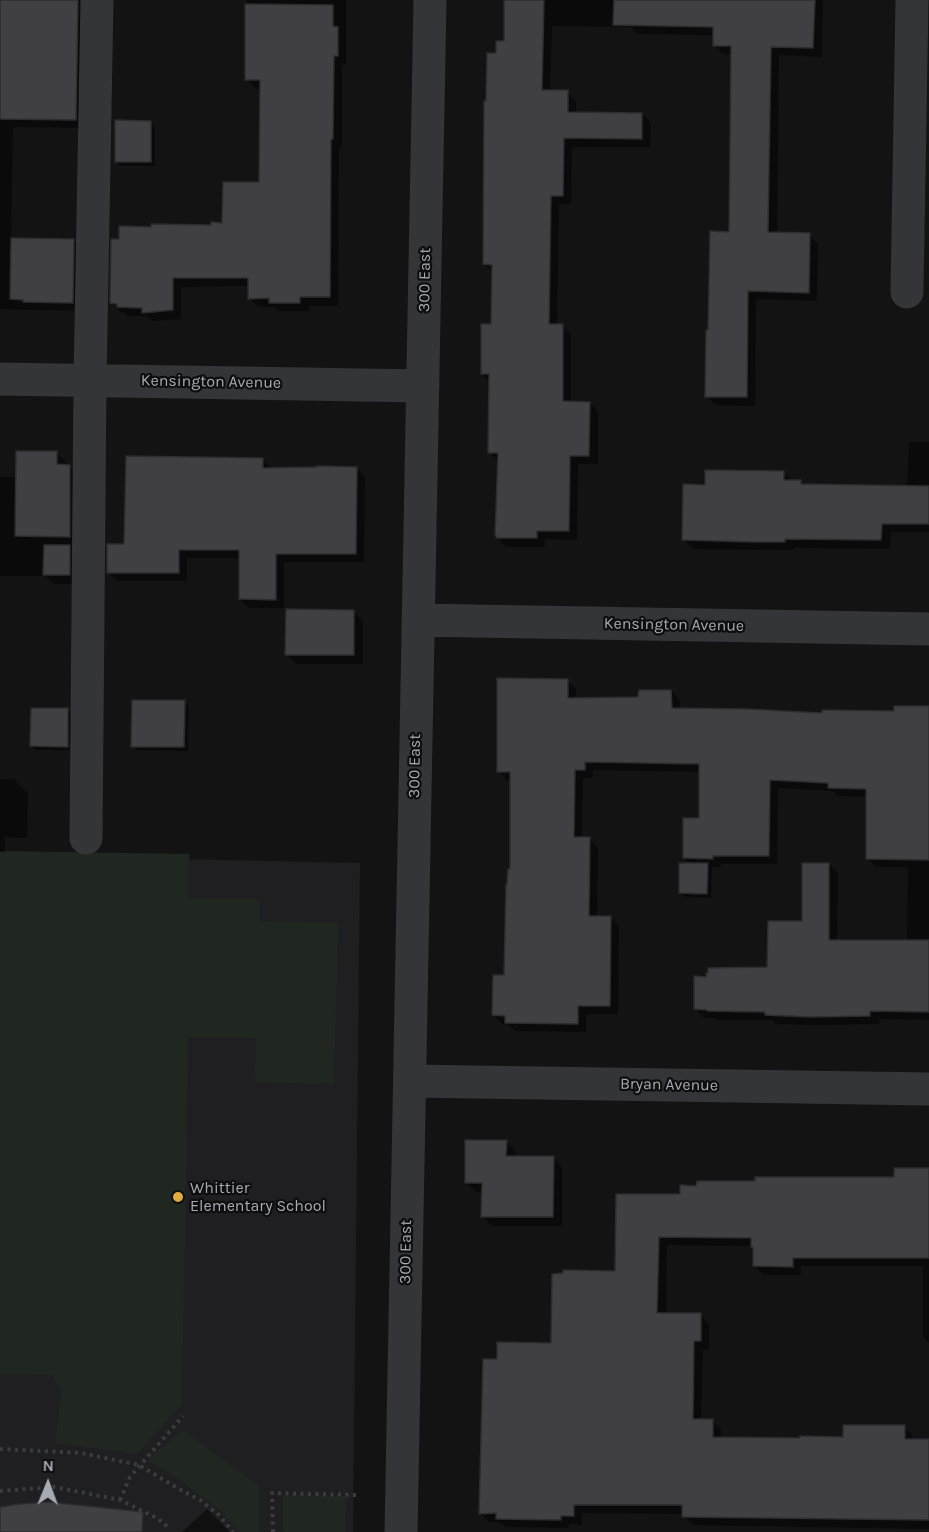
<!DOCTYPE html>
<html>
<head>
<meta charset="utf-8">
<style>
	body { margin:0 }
	#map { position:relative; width:929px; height:1532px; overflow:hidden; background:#131314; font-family:Karla,sans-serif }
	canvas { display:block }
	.north { position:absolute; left:18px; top:1454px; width:60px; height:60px; -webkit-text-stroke:4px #0e0e0f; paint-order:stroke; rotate:1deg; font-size:16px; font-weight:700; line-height:24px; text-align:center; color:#a6aab3 }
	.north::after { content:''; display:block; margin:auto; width:21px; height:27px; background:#a6aab3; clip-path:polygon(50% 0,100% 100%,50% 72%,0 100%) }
</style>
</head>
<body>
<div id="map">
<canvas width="929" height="1532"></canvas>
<div class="north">N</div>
</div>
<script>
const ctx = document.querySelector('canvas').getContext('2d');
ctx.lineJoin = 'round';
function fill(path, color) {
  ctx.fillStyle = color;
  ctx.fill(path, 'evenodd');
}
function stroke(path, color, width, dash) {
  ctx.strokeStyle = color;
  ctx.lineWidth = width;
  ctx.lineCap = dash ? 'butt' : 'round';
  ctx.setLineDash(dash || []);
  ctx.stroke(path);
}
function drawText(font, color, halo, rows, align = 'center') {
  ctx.font = font + ' Karla,sans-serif';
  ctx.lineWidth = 4.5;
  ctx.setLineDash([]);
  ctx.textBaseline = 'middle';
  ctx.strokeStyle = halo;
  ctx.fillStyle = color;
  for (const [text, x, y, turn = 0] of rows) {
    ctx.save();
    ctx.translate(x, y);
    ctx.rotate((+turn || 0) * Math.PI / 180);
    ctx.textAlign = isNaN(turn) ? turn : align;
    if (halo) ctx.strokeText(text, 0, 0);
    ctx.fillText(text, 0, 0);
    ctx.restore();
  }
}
fill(new Path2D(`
	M 0,855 L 360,863 L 353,1532 L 0,1532 Z`), '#1f1f21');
fill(new Path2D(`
	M 0,851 L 189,854 L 188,898 L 259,899 L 259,921 L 338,923 L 334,1084 L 255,1082 L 256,1038 L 188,1037 L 182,1404 L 137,1454 L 55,1443 L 62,1388 L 56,1383 L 53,1375 L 0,1374 Z
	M 183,1430 L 258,1485 L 258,1532 L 238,1532 L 222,1511 L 174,1476 L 147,1460 Z
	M 283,1495 L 346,1496 L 345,1532 L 285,1532 L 283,1530 Z`), '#1f2720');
fill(new Path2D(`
	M 0,0 L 89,0 L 84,128 L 13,127 L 11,239 L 73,240 L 82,249 L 81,311 L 0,309 Z
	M 247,0 L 346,0 L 346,65 L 342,65 L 342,147 L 339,147 L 338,306 L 309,306 L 309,311 L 279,311 L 275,307 L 259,307 L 249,298 L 250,286 L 181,287 L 181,319 L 152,321 L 147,316 L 128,316 L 124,312 L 121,312 L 112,303 L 120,240 L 223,224 L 261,184 L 262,89 L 256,89 L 247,79 Z
	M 506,0 L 823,0 L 822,57 L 779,55 L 777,234 L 809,235 L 818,244 L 817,301 L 756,299 L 755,406 L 716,405 L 707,397 L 709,331 L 730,233 L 732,54 L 723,54 L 714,45 L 715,35 L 638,34 L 631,27 L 552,26 L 550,92 L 567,92 L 576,101 L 576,113 L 642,114 L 651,123 L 650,147 L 572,147 L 571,204 L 559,204 L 557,326 L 563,326 L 571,335 L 571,403 L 590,403 L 598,412 L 598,464 L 578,464 L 577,540 L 545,539 L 545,547 L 506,547 L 498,538 L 499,462 L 489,452 L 490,382 L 482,374 L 493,326 L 494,273 L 484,264 L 488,102 L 497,54 L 505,42 Z
	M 150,122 L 155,127 L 155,166 L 121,166 L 116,162 Z
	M 909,442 L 929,442 L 929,532 L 891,532 L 890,549 L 794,548 L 794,550 L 693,549 L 684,539 L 706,486 L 784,473 L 793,482 L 801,482 L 804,486 L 907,487 Z
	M 57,453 L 66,462 L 66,466 L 69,466 L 78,475 L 78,584 L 53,584 L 45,576 L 0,576 L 0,477 L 17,477 Z
	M 262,459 L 271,468 L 356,468 L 365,477 L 364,562 L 284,562 L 284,608 L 249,608 L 240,599 L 240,558 L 187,558 L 187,581 L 117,581 L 109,573 L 126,546 Z
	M 353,612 L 363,621 L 363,664 L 296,664 L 287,654 Z
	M 567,680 L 576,689 L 576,699 L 640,698 L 671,691 L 680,700 L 680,710 L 823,714 L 896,712 L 929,708 L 929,1020 L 879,1019 L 879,1024 L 819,1025 L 775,1024 L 772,1020 L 717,1020 L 715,1018 L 704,1018 L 696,1009 L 707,978 L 768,968 L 804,923 L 829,864 L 838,873 L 837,941 L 907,941 L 908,867 L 876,867 L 867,858 L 868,797 L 838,796 L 832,791 L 778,788 L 777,864 L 721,864 L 721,867 L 712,867 L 711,898 L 685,897 L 680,893 L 691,864 L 684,858 L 700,820 L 700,772 L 593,770 L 593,778 L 583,778 L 582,839 L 590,839 L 598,848 L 597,918 L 611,918 L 619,927 L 618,1014 L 586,1014 L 586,1032 L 515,1031 L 508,1024 L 502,1024 L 494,1015 L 506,977 L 511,871 L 511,780 L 507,780 L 498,771 Z
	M 184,702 L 189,706 L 188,751 L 137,750 L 133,746 Z
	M 68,710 L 72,714 L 72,750 L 36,750 L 31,745 Z
	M 0,779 L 14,779 L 28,793 L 27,838 L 5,837 L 5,852 L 0,852 Z
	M 506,1141 L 516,1151 L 515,1157 L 553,1157 L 562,1167 L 562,1226 L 492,1226 L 483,1216 L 483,1192 L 476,1192 L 466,1182 Z
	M 929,1170 L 929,1343 L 923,1337 L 923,1266 L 801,1266 L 801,1275 L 764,1275 L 755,1266 L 755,1249 L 752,1246 L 667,1245 L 666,1314 L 700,1315 L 709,1324 L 709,1349 L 703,1350 L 701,1420 L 712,1420 L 721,1429 L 721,1438 L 845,1438 L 904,1427 L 913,1436 L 913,1440 L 929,1441 L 929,1529 L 693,1525 L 684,1516 L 684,1514 L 582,1513 L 582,1525 L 569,1524 L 569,1528 L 506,1527 L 500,1522 L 489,1522 L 480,1513 L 498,1360 L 553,1344 L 617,1272 L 681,1195 L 896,1178 Z
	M 207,1509 L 230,1532 L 182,1532 Z`), '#0007');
const building = new Path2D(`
	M 0,0 L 78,0 L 76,120 L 0,119 Z
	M 504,0 L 544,0 L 542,90 L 568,90 L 568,112 L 642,113 L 642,139 L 564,138 L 563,196 L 551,196 L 549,324 L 563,324 L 563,401 L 590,402 L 589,456 L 570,456 L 569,531 L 537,531 L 537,538 L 496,538 L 496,535 L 495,535 L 498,453 L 488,453 L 489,374 L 481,374 L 481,324 L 491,324 L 492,265 L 483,264 L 484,101 L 486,101 L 487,53 L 496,53 L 496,41 L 504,41 Z
	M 614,0 L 815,0 L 813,48 L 771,47 L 768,232 L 810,233 L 809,293 L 748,291 L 747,397 L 705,397 L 706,330 L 708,330 L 710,231 L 729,232 L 731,46 L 713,46 L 713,27 L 613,25 Z
	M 245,4 L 333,5 L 333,26 L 338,27 L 338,56 L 334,56 L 333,139 L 331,139 L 330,297 L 300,297 L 300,303 L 269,303 L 269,298 L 248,299 L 248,278 L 173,278 L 173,310 L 142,313 L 142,308 L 117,307 L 117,304 L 110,303 L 111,239 L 119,239 L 119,226 L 151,227 L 151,224 L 211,225 L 211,222 L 222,223 L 223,182 L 259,182 L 260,80 L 245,80 Z
	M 115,120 L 151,121 L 151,162 L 115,162 Z
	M 11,238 L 74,239 L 73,303 L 23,302 L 23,300 L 10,299 Z
	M 16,451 L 57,451 L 57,464 L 70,465 L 70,537 L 15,536 Z
	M 126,456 L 263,458 L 263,468 L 317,467 L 317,466 L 357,467 L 356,554 L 276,554 L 276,600 L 239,599 L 239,550 L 179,550 L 179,573 L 107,573 L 107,544 L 124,544 Z
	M 705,470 L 784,471 L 784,480 L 801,480 L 801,484 L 929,486 L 929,524 L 882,524 L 881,540 L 785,539 L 785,542 L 754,542 L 682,540 L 683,484 L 705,485 Z
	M 44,545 L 70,545 L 70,575 L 43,575 Z
	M 286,609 L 354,610 L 354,655 L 285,655 Z
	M 497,678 L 568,679 L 568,698 L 638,697 L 639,690 L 671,690 L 672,708 L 747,709 L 822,713 L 822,710 L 894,711 L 894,706 L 929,706 L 929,860 L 866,859 L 866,789 L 828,788 L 828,783 L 770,780 L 769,856 L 713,856 L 713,859 L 683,858 L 683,818 L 699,818 L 699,764 L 585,762 L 585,770 L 575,770 L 574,837 L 590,837 L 589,916 L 611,916 L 610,1006 L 578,1006 L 578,1024 L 505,1023 L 505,1016 L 492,1015 L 493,975 L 504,975 L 506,884 L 507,884 L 508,869 L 510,869 L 510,772 L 497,772 Z
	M 132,700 L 185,700 L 184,747 L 131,747 Z
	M 31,708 L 68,708 L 68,747 L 30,746 Z
	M 679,863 L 708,863 L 707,894 L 679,893 Z
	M 802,863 L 829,863 L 829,940 L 929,940 L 929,1012 L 870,1011 L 870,1016 L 810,1017 L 765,1015 L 765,1012 L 707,1011 L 707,1010 L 694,1009 L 694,976 L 706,977 L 706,973 L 708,973 L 708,968 L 767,967 L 768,921 L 802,921 Z
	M 465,1140 L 507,1140 L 506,1156 L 554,1156 L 553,1217 L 481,1217 L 482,1183 L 465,1183 Z
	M 894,1168 L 929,1168 L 929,1258 L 793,1258 L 793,1267 L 753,1266 L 753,1247 L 751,1247 L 751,1238 L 659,1237 L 657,1313 L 701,1313 L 701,1341 L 694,1341 L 693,1419 L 713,1419 L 713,1437 L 800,1438 L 800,1436 L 843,1437 L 843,1425 L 905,1425 L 905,1439 L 929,1439 L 929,1520 L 682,1517 L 682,1505 L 574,1505 L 574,1516 L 561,1516 L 561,1520 L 496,1519 L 496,1513 L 479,1514 L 483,1359 L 497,1359 L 497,1342 L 551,1343 L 552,1274 L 563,1273 L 563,1270 L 615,1271 L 616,1194 L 680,1194 L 680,1185 L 696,1186 L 697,1181 L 755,1181 L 755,1177 L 894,1177 Z
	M 49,1502 L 143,1512 L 142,1532 L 0,1532 L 0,1507 L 20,1504 Z`);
fill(building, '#404044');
stroke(building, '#2d2d30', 1.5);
stroke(new Path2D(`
	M 0,1449 L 81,1453 L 139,1465 L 179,1489 L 200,1500 L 219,1515 L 233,1532
	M 0,1491 L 54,1487 L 120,1500 L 157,1518 L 169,1528
	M 120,1500 L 130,1477 L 183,1416
	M 273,1532 L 272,1493 L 357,1495`), '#3a3c40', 4, [3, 4.5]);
stroke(new Path2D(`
	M 907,292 L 912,0
	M 0,379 L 423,386
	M 418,620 L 929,629
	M 86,838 L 90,381 L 97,0
	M 410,1081 L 929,1089
	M 401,1532 L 430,0`), '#343539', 33);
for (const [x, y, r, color] of [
	[178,1197,6,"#e0ac3f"]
]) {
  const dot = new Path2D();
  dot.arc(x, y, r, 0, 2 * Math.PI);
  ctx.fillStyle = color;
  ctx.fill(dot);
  stroke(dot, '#0e0e0f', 2);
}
drawText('16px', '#a6aab3', '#0e0e0f', [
	["300 East",425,280,-89],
	["Kensington Avenue",211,382,1],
	["Kensington Avenue",674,625,1],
	["300 East",415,766,-89],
	["Bryan Avenue",669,1085,1],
	["300 East",406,1252,-89]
]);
drawText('16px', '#a6aab3', '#0e0e0f', [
	["Whittier",190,1188],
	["Elementary School",190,1206]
], 'left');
</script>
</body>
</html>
